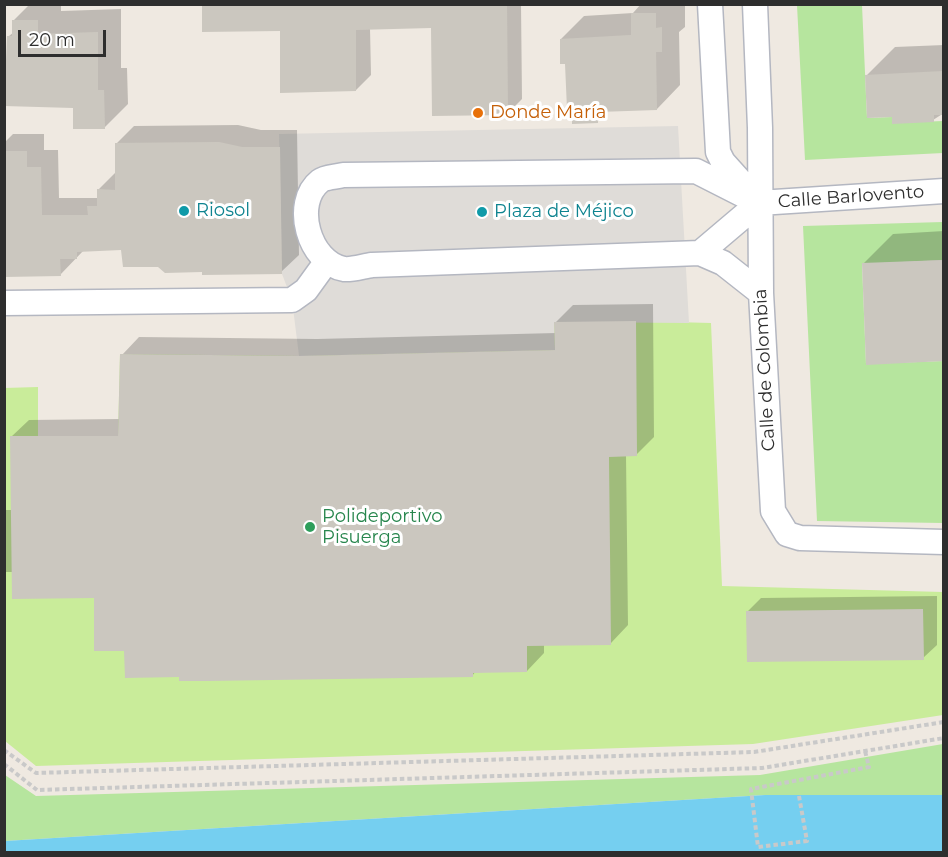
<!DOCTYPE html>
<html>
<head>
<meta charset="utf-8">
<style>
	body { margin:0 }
	#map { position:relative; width:948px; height:857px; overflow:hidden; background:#efe9e1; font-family:Montserrat,sans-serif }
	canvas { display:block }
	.frame { position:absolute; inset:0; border:6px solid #2e2e2e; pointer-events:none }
	.scale { position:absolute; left:18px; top:30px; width:88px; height:27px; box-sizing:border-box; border:3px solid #2e2e2e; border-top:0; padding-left:8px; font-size:18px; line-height:21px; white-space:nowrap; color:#2e2e2e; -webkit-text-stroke:4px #fff; paint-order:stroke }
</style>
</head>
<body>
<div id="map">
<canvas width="948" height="857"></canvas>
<div class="frame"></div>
<div class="scale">20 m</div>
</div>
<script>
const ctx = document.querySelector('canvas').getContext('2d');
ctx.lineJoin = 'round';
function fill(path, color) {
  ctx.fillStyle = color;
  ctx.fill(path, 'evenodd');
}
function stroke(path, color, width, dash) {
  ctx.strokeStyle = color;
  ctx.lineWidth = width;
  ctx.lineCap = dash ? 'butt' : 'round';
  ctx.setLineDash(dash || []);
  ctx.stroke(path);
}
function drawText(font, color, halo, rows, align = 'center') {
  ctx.font = font + ' Montserrat,sans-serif';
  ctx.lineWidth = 6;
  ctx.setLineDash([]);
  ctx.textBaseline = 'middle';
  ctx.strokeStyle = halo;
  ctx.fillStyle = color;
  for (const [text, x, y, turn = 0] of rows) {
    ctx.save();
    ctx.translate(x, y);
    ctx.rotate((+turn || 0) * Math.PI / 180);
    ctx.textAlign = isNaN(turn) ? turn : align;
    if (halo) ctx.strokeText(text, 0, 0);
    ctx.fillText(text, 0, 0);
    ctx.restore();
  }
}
fill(new Path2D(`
	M 797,5 L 862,5 L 867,118 L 892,117 L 892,123 L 943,121 L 943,153 L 805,160 Z
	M 943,222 L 943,260 L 862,264 L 866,364 L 943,361 L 943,523 L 817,521 L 803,226 Z
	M 943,744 L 943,795 L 765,795 L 5,841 L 5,775 L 36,796 L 760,775 Z`), '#b6e59e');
fill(new Path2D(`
	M 636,321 L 711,323 L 722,586 L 943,592 L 943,715 L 753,744 L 36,766 L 5,741 L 4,388 L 38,387 L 38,436 L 118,436 L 120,354 L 299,356 L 554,350 L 554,322 Z`), '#c9ec9a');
fill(new Path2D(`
	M 678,126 L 689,323 L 554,322 L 555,350 L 299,356 L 292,300 L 282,274 L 279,134 Z`), '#dfdcd8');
fill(new Path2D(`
	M 765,795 L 943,795 L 943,852 L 5,852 L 5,841 Z`), '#75cff0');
fill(new Path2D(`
	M 30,4 L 61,4 L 61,11 L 121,9 L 121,68 L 127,68 L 128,104 L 104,128 L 75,106 L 4,104 L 9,36 L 14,32 L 13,21 Z
	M 203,4 L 521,4 L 522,99 L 507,114 L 432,27 L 370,28 L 371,75 L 356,90 L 281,29 Z
	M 641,4 L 685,4 L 685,27 L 679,32 L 680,85 L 657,109 L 609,110 L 597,122 L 567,62 L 561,39 L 584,16 L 633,13 Z
	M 942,4 L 944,4 L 944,42 Z
	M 944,45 L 944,113 L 933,120 L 893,116 L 867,75 L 895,47 Z
	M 238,125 L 261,130 L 297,130 L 299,255 L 281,272 L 159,265 L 123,249 L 84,250 L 60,275 L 4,276 L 4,143 L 13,134 L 44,134 L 44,150 L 58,150 L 59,198 L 98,198 L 98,190 L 116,172 L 116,144 L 134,126 Z
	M 944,231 L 944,359 L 863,264 L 893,234 Z
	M 653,304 L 654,437 L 636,455 L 626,455 L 628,625 L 611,643 L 544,644 L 544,653 L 527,671 L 476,671 L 472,676 L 126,649 L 96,597 L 13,572 L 4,572 L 4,510 L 12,510 L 11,437 L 29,420 L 120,419 L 122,355 L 139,337 L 317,339 L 556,333 L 556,322 L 573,305 Z
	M 937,596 L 937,645 L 923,658 L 747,612 L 761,598 Z`), '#0003');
fill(new Path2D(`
	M 202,4 L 507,4 L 508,115 L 432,116 L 431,28 L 356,30 L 356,91 L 280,93 L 280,31 L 202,32 Z
	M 631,13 L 656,13 L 656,28 L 662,27 L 662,52 L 656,52 L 657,110 L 598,112 L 598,123 L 572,124 L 572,109 L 567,109 L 565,64 L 560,64 L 560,39 L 631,35 Z
	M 12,20 L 38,20 L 38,34 L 98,32 L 98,90 L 104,90 L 105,129 L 73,129 L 73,108 L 4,106 L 7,36 L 12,36 Z
	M 944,71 L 944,115 L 934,115 L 934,122 L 892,124 L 892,117 L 867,118 L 865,75 Z
	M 219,142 L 242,147 L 280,147 L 282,274 L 202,275 L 202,272 L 165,273 L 158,267 L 123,267 L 121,250 L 77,252 L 77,259 L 60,259 L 61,276 L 4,277 L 4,151 L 27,151 L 27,167 L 41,167 L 42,215 L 88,215 L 87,206 L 97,206 L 97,189 L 115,190 L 115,143 Z
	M 944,260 L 944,361 L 866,365 L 862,263 Z
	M 636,321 L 637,456 L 609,457 L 611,645 L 527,646 L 527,672 L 473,673 L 473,677 L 206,681 L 179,681 L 179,677 L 125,678 L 124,651 L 94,651 L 94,598 L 12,599 L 10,436 L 118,436 L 120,354 L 299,356 L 555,350 L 554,322 Z
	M 923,609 L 924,660 L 747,662 L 746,611 Z`), '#cbc7bf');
const minor = new Path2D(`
	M 710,4 L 718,152 L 723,162 L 750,192
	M 755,4 L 760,128 L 761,293 L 773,511 L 787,534 L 800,538 L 944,542
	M 696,171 L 759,203 L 700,253 L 372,265 C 364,266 352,270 344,269 C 309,263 292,203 320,181 C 325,177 336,177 343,175 Z
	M 759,203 L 944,191
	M 700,253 L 723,263 L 761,293
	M 4,303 L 292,300 L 306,290 L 327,261`);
stroke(minor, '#b4b7c1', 27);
stroke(new Path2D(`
	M 4,750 L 36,773 L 754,752 L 944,722
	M 4,764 L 37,790 L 762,768 L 944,738
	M 799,796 L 807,841 L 758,847 L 751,789 L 869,767 L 865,751`), '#c9c9c9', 4, [4.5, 3]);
stroke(minor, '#fff', 24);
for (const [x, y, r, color] of [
	[478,113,6,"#e8710a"],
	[184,211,6,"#0f9aa8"],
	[482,212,6,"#0f9aa8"],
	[310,527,6,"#2e9e5b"]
]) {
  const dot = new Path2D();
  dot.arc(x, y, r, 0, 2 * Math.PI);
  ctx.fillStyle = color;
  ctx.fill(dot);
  stroke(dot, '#fff', 2);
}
drawText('18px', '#c56008', '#fff', [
	["Donde María",490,113]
], 'left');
drawText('18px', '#2e2e2e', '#fff', [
	["Calle Barlovento",851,197,-4],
	["Calle de Colombia",765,370,-93]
]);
drawText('18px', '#0d838f', '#fff', [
	["Riosol",196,211],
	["Plaza de Méjico",494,212]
], 'left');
drawText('18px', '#27864d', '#fff', [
	["Polideportivo",322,517],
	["Pisuerga",322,538]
], 'left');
</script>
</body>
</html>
